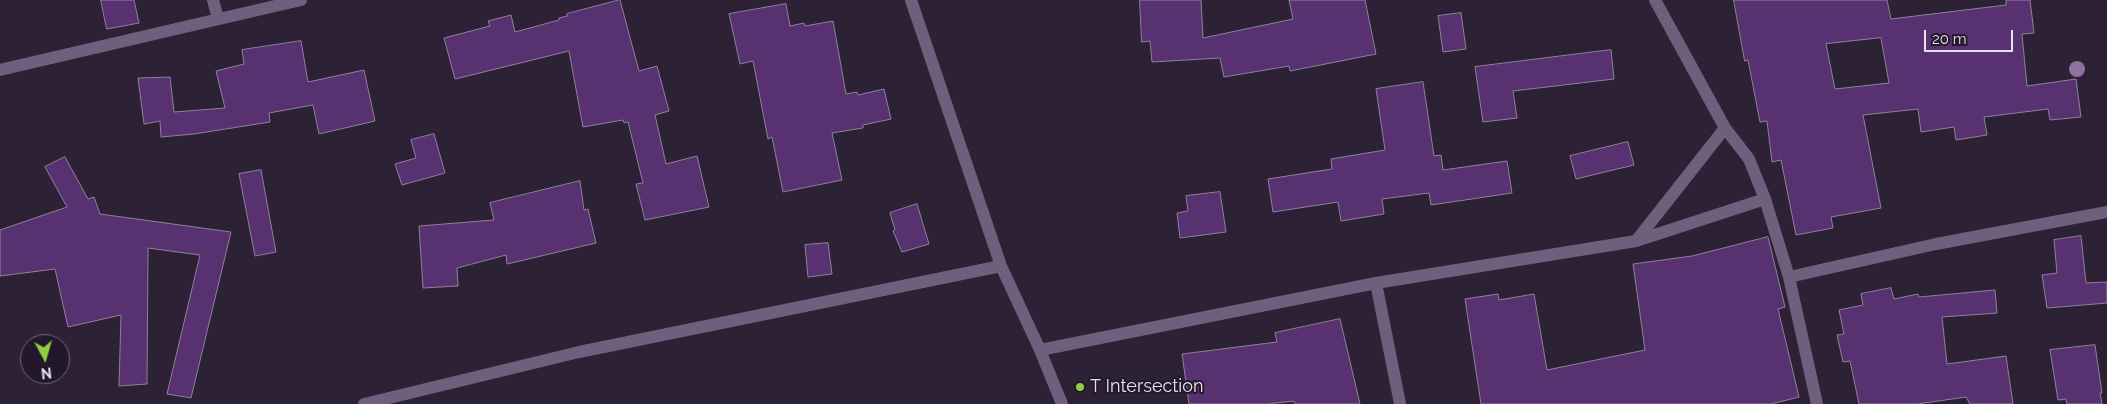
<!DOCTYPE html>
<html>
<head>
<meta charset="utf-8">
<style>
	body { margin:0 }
	#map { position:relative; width:2107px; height:404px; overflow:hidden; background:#2d2135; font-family:Raleway,sans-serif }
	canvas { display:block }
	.north { position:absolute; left:20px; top:334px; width:50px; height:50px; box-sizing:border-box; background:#23182b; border:1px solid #716879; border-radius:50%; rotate:174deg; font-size:14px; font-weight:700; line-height:20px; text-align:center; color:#e7e0ed }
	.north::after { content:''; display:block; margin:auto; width:18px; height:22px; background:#8fcd41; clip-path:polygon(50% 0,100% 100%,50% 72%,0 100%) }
	.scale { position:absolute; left:1924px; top:30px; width:89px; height:22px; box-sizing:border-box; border:2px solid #e7e0ed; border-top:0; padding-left:6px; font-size:15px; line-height:18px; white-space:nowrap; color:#e7e0ed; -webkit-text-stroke:4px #23182b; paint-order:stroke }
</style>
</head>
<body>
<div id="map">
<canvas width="2107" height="404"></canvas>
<div class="north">N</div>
<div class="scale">20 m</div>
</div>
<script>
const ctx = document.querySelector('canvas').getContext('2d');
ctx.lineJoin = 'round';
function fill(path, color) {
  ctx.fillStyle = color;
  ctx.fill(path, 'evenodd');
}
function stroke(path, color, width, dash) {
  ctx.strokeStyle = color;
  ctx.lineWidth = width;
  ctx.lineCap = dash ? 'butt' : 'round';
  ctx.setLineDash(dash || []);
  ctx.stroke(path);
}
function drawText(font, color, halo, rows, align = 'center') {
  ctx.font = font + ' Raleway,sans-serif';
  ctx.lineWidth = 4;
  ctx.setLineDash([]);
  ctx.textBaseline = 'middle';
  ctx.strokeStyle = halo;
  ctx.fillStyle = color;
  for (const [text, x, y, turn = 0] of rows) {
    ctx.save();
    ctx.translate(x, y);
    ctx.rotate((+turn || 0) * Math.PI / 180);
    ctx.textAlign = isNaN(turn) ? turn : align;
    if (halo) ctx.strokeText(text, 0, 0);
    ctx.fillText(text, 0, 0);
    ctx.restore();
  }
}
const building = new Path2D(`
	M 101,0 L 134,0 L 139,23 L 107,29 Z
	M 620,0 L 639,71 L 657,66 L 669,111 L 655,115 L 666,164 L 697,156 L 709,207 L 645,220 L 636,184 L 643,183 L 628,122 L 624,123 L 623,120 L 583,127 L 569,51 L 455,79 L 444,38 L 490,26 L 488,21 L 511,15 L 515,32 L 559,20 L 559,18 L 567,16 L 567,14 Z
	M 1140,0 L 1201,0 L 1203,38 L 1293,19 L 1289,0 L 1365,0 L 1376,54 L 1290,71 L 1289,66 L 1224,77 L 1220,58 L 1152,62 L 1150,41 L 1142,42 Z
	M 1734,0 L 1887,0 L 1891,19 L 2006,5 L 2006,0 L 2030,0 L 2034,33 L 2022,34 L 2027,86 L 2076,79 L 2081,117 L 2050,120 L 2048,109 L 1984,117 L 1987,135 L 1956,140 L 1954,127 L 1921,132 L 1918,109 L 1863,115 L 1881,208 L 1831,217 L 1833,228 L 1796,235 L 1781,160 L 1772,162 L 1767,121 L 1760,122 L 1748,60 L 1745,61 ZM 1881,38 L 1889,83 L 1835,89 L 1826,44 Z
	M 786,4 L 790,26 L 804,23 L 805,26 L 833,21 L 846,94 L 857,92 L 858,95 L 884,89 L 891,119 L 863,125 L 863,128 L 832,133 L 842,180 L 783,192 L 772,137 L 768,139 L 753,61 L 740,64 L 729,14 Z
	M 1461,13 L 1466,49 L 1443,52 L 1438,16 Z
	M 301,41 L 308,82 L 364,70 L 375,121 L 319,134 L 313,105 L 269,113 L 270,122 L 194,134 L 161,137 L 160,121 L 144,124 L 138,78 L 170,77 L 174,112 L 225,108 L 216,71 L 244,64 L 242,50 Z
	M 1611,50 L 1614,79 L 1513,91 L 1517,118 L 1483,122 L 1475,67 Z
	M 1423,82 L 1434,156 L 1441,155 L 1443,170 L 1507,161 L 1512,193 L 1431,205 L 1429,193 L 1382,199 L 1384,214 L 1341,221 L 1338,202 L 1273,212 L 1268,179 L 1332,169 L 1331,159 L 1385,150 L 1376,89 Z
	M 434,134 L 445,173 L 402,185 L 395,164 L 416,158 L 411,140 Z
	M 1628,142 L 1634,165 L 1576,179 L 1570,156 Z
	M 65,157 L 88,199 L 94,197 L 100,214 L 231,232 L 191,398 L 167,394 L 200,255 L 148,248 L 147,384 L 119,386 L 121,315 L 68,327 L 55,269 L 0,276 L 0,230 L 67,207 L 45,167 Z
	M 261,170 L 276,252 L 255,256 L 239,174 Z
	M 580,181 L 584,210 L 588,209 L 596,243 L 507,264 L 506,255 L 457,268 L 458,286 L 423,288 L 419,226 L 494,220 L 490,203 Z
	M 1220,192 L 1226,232 L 1180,238 L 1177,213 L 1188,211 L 1186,196 Z
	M 917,204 L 929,244 L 902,252 L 893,231 L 895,230 L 890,213 Z
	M 2081,236 L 2086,283 L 2107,282 L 2107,303 L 2047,308 L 2042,275 L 2057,273 L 2054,240 Z
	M 1768,237 L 1785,307 L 1778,309 L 1799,397 L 1771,404 L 1481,404 L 1465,299 L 1498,294 L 1499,300 L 1534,294 L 1547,370 L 1645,350 L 1633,264 L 1692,256 Z
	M 828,243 L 832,274 L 808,277 L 805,245 Z
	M 1891,288 L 1894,299 L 1918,294 L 1919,297 L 1995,290 L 1997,313 L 1942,317 L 1947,364 L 2006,356 L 2013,404 L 1970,404 L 1966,397 L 1917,404 L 1859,404 L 1850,361 L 1843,362 L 1837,335 L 1844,334 L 1839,310 L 1863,305 L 1861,294 Z
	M 1340,319 L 1360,404 L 1295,404 L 1294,401 L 1267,404 L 1189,404 L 1182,354 L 1277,342 L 1275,333 Z
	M 2095,345 L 2102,393 L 2100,393 L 2102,404 L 2067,404 L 2066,399 L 2058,400 L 2050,350 Z`);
fill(building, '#583270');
stroke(building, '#8f819a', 1);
stroke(new Path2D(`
	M 213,0 L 218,19
	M 911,0 L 1001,266 L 1040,350 L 1062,404
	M 0,70 L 301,0
	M 1725,128 L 1749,159 L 1765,199 L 1789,277 L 1817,404
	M 1636,241 L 1725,128 L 1655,0
	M 1789,277 L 1936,244 L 2107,212
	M 1376,283 L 1400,404
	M 1040,350 L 1376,283 L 1636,241 L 1765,199
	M 364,404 L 579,352 L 1001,266`), '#6f5f7c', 12);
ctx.fillStyle = '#8d71a2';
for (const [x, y] of [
	[2077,69]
]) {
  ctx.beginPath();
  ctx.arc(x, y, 8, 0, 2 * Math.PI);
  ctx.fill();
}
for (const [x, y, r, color] of [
	[1080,387,5,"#8fcd41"]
]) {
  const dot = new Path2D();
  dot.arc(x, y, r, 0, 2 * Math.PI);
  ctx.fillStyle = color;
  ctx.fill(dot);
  stroke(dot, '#23182b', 2);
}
drawText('18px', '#e7e0ed', '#23182b', [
	["T Intersection",1090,387]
], 'left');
</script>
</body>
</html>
